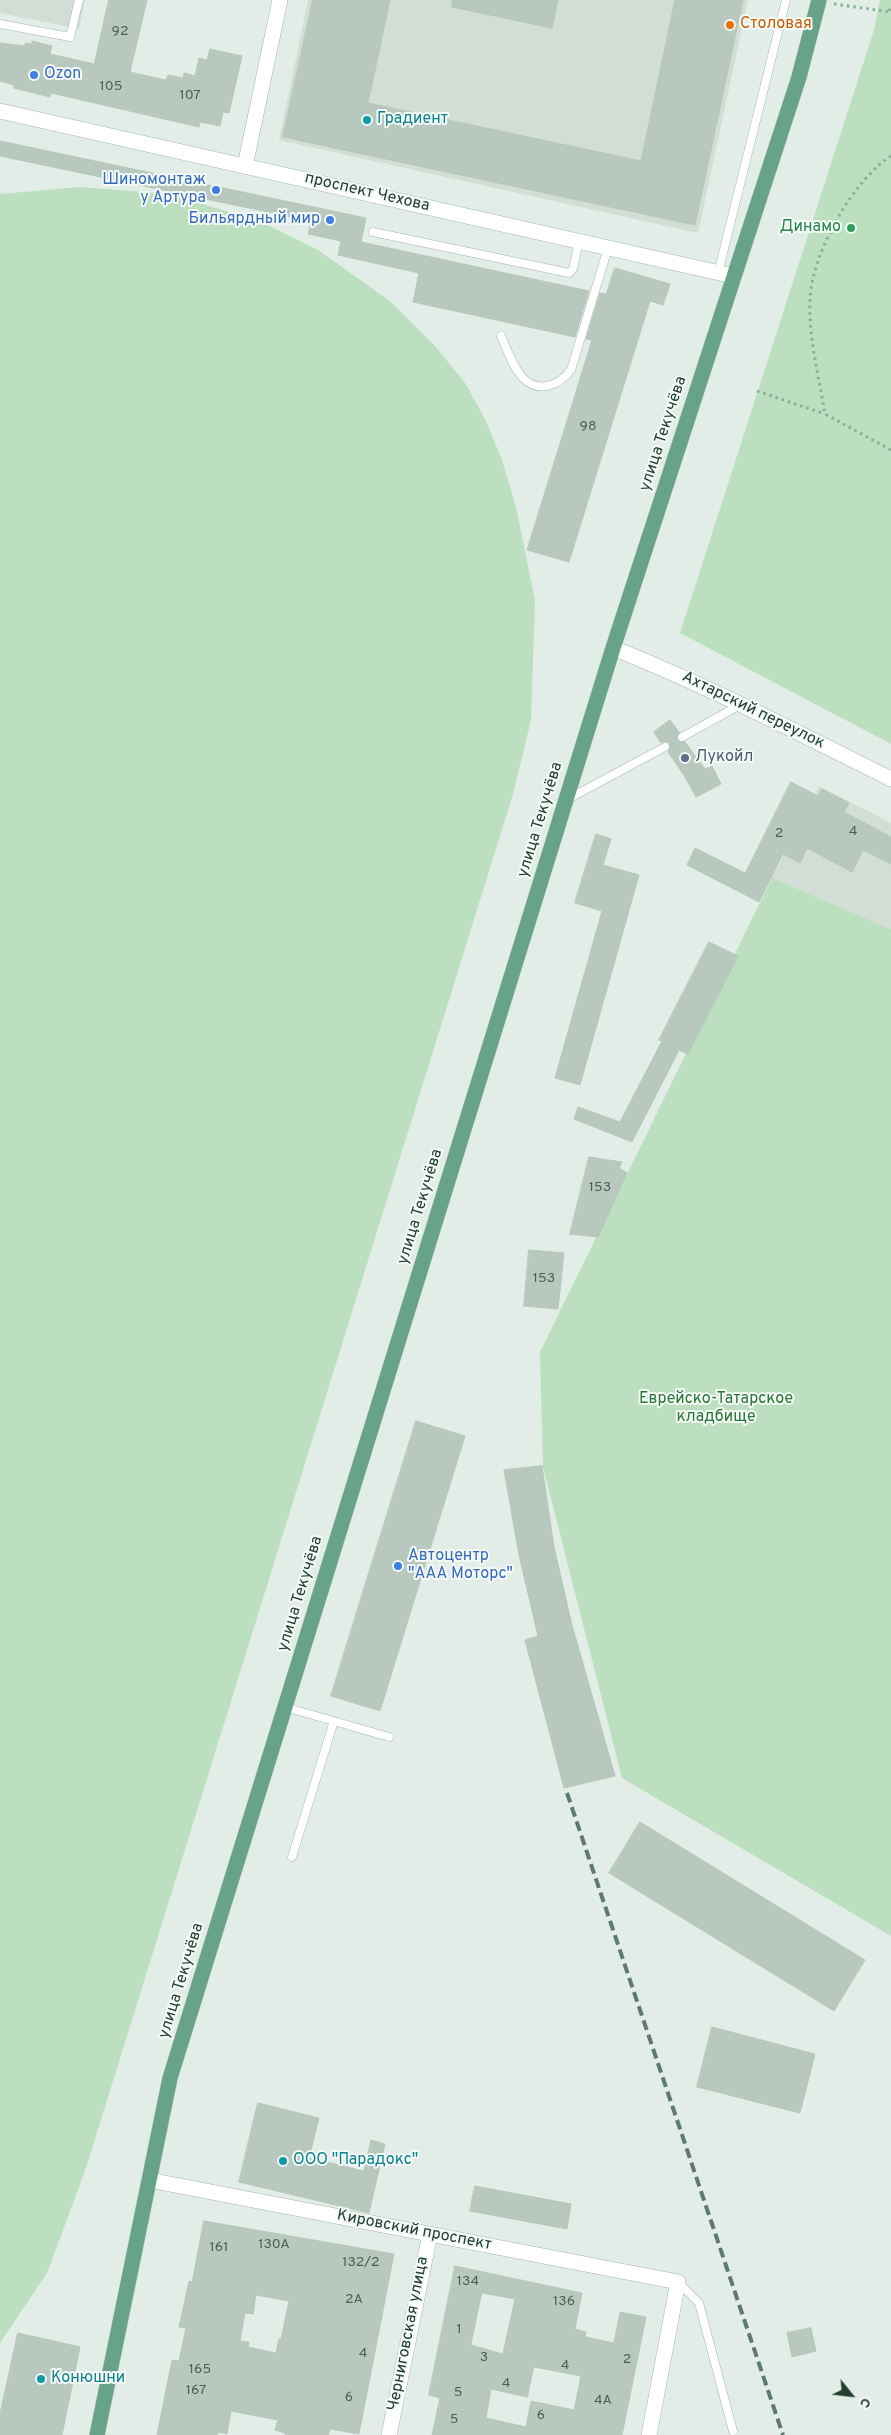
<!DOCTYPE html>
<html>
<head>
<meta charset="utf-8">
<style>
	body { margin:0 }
	#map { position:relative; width:891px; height:2435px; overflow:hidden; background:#e3ede7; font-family:Overpass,sans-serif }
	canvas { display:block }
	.north { position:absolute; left:826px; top:2370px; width:50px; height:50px; -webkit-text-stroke:4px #f4f9f6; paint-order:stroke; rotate:119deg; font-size:14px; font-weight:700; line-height:20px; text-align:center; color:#223f32 }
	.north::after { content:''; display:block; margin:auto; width:18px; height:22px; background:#223f32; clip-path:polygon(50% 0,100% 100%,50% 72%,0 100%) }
</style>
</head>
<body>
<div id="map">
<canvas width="891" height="2435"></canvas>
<div class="north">С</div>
</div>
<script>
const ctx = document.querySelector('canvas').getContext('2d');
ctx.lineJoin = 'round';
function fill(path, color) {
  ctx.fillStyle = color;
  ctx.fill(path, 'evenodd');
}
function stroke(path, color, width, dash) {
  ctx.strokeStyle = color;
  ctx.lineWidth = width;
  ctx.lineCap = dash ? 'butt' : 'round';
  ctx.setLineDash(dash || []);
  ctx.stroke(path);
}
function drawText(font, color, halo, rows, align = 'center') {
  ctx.font = font + ' Overpass,sans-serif';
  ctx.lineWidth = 4;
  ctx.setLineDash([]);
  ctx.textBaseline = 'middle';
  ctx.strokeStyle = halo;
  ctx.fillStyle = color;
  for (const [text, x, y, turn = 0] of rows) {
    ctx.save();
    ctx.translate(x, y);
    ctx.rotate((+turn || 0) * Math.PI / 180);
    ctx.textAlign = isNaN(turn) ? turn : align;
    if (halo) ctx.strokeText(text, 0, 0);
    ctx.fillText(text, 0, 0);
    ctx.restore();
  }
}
fill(new Path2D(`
	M 0,0 L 85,0 L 79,29 L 0,13 Z
	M 308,0 L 748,0 L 698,233 L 279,140 Z
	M 819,786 L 891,823 L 891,929 L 772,878 Z`), '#d1ddd5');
fill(new Path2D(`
	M 880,0 L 891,0 L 891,744 L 680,633 L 874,30 Z
	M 81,187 L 169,194 L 259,221 L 318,250 L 390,301 L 435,346 L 465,383 L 486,421 L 502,460 L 516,507 L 535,600 L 531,720 L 513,794 L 86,2168 L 47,2273 L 0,2343 L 0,194 Z
	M 772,878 L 891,929 L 891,1936 L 622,1778 L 543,1467 L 540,1352 Z`), '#bcdfbf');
const building = new Path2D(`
	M 109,0 L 147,0 L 130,72 L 166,80 L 168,75 L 183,78 L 184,73 L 195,76 L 199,58 L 207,60 L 210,49 L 242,56 L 229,113 L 223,112 L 220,126 L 200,122 L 199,127 L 51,93 L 50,97 L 14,88 L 14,85 L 0,81 L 0,43 L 25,46 L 25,43 L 32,44 L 32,41 L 52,46 L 50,54 L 94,64 Z
	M 313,0 L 390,0 L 368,103 L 641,161 L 675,0 L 743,0 L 695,225 L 283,137 Z
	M 453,0 L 558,0 L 552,28 L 452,7 Z
	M 0,141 L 366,218 L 361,242 L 589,291 L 575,337 L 413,302 L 419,273 L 338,255 L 341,241 L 308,234 L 311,221 L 0,156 Z
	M 615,268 L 670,284 L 663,305 L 650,301 L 569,562 L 527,550 L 592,340 L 586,339 L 600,293 L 606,294 Z
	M 670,720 L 679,732 L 677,740 L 685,742 L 705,769 L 712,766 L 721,784 L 696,797 L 685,777 L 668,752 L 670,744 L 666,741 L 661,743 L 654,732 Z
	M 791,782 L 818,796 L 822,789 L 849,803 L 844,812 L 891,837 L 891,864 L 863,850 L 852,872 L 807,848 L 800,863 L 783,854 L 759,902 L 687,865 L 695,848 L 745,873 Z
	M 596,834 L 611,839 L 603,865 L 639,875 L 580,1085 L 555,1078 L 602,911 L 575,903 Z
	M 709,942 L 738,956 L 688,1054 L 679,1050 L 632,1142 L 574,1119 L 578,1107 L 620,1122 L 662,1041 L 659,1040 Z
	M 589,1157 L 622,1162 L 619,1168 L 627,1173 L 598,1237 L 570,1234 Z
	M 529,1250 L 564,1253 L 558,1309 L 524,1306 Z
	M 416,1421 L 465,1436 L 380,1711 L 331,1696 Z
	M 542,1466 L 554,1547 L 572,1625 L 615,1776 L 564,1788 L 525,1640 L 538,1636 L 519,1555 L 504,1470 Z
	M 640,1822 L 865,1960 L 834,2011 L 609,1873 Z
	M 712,2027 L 815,2054 L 800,2113 L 697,2087 Z
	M 258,2103 L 319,2118 L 309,2158 L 364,2171 L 371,2140 L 385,2144 L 369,2213 L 239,2182 Z
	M 475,2186 L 571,2204 L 567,2229 L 470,2211 Z
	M 204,2221 L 394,2254 L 359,2434 L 330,2429 L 328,2435 L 285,2435 L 285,2433 L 275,2430 L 278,2420 L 231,2411 L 227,2434 L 218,2432 L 217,2435 L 157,2435 L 172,2360 L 179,2361 L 186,2328 L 179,2327 L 189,2281 L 192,2282 ZM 256,2295 L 289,2301 L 281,2339 L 279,2339 L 276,2353 L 248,2347 L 249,2342 L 240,2341 L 245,2313 L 253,2314 Z
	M 455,2266 L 582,2293 L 575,2329 L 586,2332 L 585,2337 L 614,2343 L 620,2312 L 646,2317 L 622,2435 L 432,2435 L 440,2398 L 429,2395 ZM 482,2293 L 515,2299 L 503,2354 L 471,2345 ZM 534,2367 L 581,2376 L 574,2410 L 531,2401 L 526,2427 L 486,2418 L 491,2389 L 527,2397 Z
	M 811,2328 L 816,2351 L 792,2357 L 787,2333 Z
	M 18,2333 L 80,2347 L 62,2435 L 0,2435 L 0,2414 Z`);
fill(building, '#b8c8bf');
stroke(building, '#b5c7bc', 1);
const service = new Path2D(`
	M 0,24 L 70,37 L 79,0
	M 373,232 L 569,273 L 573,269 L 579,241
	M 718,273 L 786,0
	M 501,336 C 507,349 513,368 523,378 C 539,394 559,385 571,370 L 608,248
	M 682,737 L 742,704
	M 568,799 L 665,747
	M 285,1707 L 389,1737
	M 292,1857 L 334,1721
	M 678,2282 L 699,2303 L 733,2431`);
const minor = new Path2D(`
	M 149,2180 L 678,2282 L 649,2435
	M 389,2435 L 430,2234`);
const tertiary = new Path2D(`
	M 245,166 L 280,0
	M 613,648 C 708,686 799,733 891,779`);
const secondary = new Path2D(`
	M 0,111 L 733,276`);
const primary = new Path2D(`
	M 97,2435 L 170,2078 L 613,648 L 799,77 L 819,0`);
stroke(service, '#a5b5ad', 9);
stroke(minor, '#a5b5ad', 16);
stroke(tertiary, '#a5b5ad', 16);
stroke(secondary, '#a1b9ac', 16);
stroke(primary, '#c1c9c6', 16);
stroke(new Path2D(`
	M 834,4 L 891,12
	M 889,11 L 891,5
	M 891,156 C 853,180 813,252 810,297 C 808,336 819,377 825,414 L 891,450
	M 757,391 L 825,414`), '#83b19a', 3, [2.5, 4]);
stroke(service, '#fff', 8);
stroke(minor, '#fff', 15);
stroke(tertiary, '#fff', 15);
stroke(secondary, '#fff', 15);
stroke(primary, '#67a389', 15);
stroke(new Path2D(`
	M 567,1793 L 783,2435`), '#5d7a6d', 4, [10, 5]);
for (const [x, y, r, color] of [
	[730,25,5,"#e8710a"],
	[34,75,5,"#3f7fe0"],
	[367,120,5,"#0f9aa8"],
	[216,190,5,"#3f7fe0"],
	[330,220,5,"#3f7fe0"],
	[851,228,5,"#2e9e5b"],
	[685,758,5,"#5c6f8a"],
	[398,1566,5,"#3f7fe0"],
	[283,2161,5,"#0f9aa8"],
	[41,2379,5,"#0f9aa8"]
]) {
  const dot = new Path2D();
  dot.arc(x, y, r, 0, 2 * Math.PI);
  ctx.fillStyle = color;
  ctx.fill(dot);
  stroke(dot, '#f4f9f6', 2);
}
drawText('14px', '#486155', null, [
	["92",120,32],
	["105",111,87],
	["107",190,96],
	["98",588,427],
	["4",853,832],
	["2",779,834],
	["153",600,1188],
	["153",544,1279],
	["130А",274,2245],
	["161",219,2248],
	["132/2",361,2263],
	["134",468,2282],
	["2А",354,2300],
	["136",564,2302],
	["1",459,2330],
	["4",363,2354],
	["3",484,2358],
	["2",627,2360],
	["4",565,2366],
	["165",200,2370],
	["4",506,2384],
	["167",196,2391],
	["5",458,2393],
	["6",349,2398],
	["4А",603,2401],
	["6",541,2416],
	["5",454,2420]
]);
drawText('16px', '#c56008', '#f4f9f6', [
	["Столовая",740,25]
], 'left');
drawText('16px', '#366cbe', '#f4f9f6', [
	["Ozon",44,75],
	["Шиномонтаж",206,181,"right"],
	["у Артура",206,199,"right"],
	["Бильярдный мир",320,220,"right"],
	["Автоцентр",408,1557],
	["\"ААА Моторс\"",408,1575]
], 'left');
drawText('16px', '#0d838f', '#f4f9f6', [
	["Градиент",377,120],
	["ООО \"Парадокс\"",293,2161],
	["Конюшни",51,2379]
], 'left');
drawText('16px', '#223f32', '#f4f9f6', [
	["проспект Чехова",367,193,13],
	["улица Текучёва",664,434,-72],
	["Ахтарский переулок",753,711,26],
	["улица Текучёва",541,820,-73],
	["улица Текучёва",421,1207,-73],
	["улица Текучёва",301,1594,-73],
	["улица Текучёва",182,1981,-73],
	["Кировский проспект",414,2231,11],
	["Черниговская улица",409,2334,-79]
]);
drawText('16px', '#27864d', '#f4f9f6', [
	["Динамо",841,228]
], 'right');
drawText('16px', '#4e5e75', '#f4f9f6', [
	["Лукойл",695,758]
], 'left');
drawText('16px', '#2b773b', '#f4f9f6', [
	["Еврейско-Татарское",716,1400],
	["кладбище",716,1418]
]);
</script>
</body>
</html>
